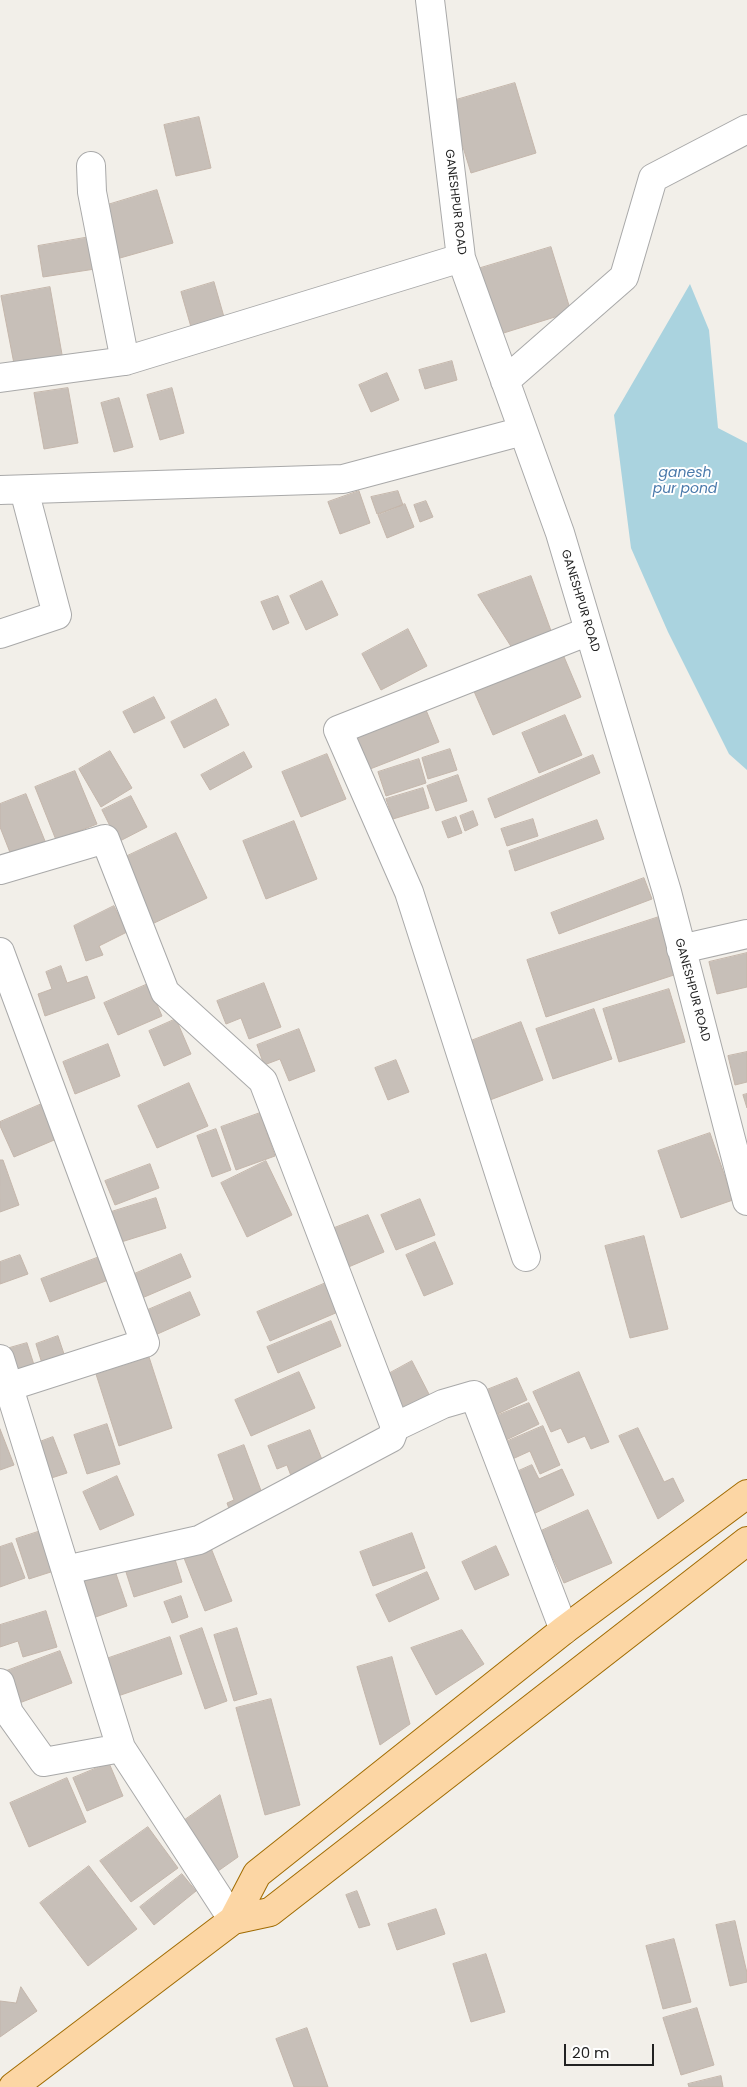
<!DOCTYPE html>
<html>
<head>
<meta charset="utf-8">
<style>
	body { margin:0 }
	#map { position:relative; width:747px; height:2087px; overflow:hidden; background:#f2efe9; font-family:Poppins,sans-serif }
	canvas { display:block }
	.scale { position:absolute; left:564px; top:2044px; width:90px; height:22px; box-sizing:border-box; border:2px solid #222; border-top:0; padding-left:6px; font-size:15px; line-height:18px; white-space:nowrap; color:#222; -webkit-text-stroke:4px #fff; paint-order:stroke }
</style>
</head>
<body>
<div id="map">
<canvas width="747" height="2087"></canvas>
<div class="scale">20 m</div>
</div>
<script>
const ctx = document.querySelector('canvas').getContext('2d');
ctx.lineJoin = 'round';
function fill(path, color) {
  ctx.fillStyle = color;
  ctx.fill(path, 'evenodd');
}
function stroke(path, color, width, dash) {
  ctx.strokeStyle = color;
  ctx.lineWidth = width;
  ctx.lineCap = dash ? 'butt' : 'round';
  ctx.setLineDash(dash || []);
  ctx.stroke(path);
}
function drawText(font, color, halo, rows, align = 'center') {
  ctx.font = font + ' Poppins,sans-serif';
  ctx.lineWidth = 4;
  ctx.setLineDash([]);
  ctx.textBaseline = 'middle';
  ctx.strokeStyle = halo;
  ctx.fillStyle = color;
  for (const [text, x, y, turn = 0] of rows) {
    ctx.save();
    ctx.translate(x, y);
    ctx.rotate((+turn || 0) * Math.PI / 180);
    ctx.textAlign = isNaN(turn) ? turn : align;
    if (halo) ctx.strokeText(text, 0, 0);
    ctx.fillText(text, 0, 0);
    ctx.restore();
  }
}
fill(new Path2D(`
	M 690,284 L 709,330 L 718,428 L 747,443 L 747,770 L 729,754 L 668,632 L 631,548 L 614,415 Z`), '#aad3df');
const building = new Path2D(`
	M 515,83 L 536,153 L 471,173 L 449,102 Z
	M 199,117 L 211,168 L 176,176 L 164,125 Z
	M 157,190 L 173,243 L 120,258 L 104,206 Z
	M 90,237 L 95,269 L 43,277 L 38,246 Z
	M 551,247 L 571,312 L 494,336 L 474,270 Z
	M 214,282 L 226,324 L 193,334 L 181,292 Z
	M 50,287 L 63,360 L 15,369 L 1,296 Z
	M 452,361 L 457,380 L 425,389 L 419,370 Z
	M 387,373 L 399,400 L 371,412 L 359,385 Z
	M 68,388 L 78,443 L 44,449 L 34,393 Z
	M 172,388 L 184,433 L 160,440 L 147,395 Z
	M 119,398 L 133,447 L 114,452 L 101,403 Z
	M 359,491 L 370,523 L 340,534 L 328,502 Z
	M 398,491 L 403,505 L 377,514 L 371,497 Z
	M 426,501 L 433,517 L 420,522 L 414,505 Z
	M 405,504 L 414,527 L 387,538 L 378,515 Z
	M 531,576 L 554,639 L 514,651 L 478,595 Z
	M 322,581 L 338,615 L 306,630 L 290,596 Z
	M 278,596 L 289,623 L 273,630 L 261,602 Z
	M 408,629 L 427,666 L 381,690 L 362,654 Z
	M 562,652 L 581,697 L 493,735 L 473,689 Z
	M 154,697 L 165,718 L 134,733 L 123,712 Z
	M 216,699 L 229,725 L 184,748 L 171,722 Z
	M 424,705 L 439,742 L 365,771 L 350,734 Z
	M 565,715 L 582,755 L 539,773 L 522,733 Z
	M 450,749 L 457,770 L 428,779 L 422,758 Z
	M 110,751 L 132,788 L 101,807 L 79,769 Z
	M 244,752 L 252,767 L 210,790 L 201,775 Z
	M 327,754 L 346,799 L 301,817 L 282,772 Z
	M 593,755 L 600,773 L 495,818 L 488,799 Z
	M 419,759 L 426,783 L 386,796 L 378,772 Z
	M 75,771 L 97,824 L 56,840 L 35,787 Z
	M 458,775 L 467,801 L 436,811 L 427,786 Z
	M 423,788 L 429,808 L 393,819 L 386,799 Z
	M 26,794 L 47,846 L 13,860 L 0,827 L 0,804 Z
	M 131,796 L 147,827 L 118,842 L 102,810 Z
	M 473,811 L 478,825 L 465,831 L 460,816 Z
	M 456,817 L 462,833 L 448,838 L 442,822 Z
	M 533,819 L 538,836 L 507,846 L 501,829 Z
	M 597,820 L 604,839 L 515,871 L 509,851 Z
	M 294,821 L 317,879 L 266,899 L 243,841 Z
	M 176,833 L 207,898 L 152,924 L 121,859 Z
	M 644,878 L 652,899 L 559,934 L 551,913 Z
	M 114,906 L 127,932 L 99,946 L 103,955 L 86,961 L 74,926 Z
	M 662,916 L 680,973 L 546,1017 L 527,960 Z
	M 747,953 L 747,987 L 717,994 L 709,962 Z
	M 61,966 L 67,983 L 87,976 L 95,998 L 45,1016 L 38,994 L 52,989 L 46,972 Z
	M 264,983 L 281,1027 L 249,1039 L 241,1018 L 226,1024 L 217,1001 Z
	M 148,984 L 162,1016 L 118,1035 L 104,1003 Z
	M 669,989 L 685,1042 L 619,1062 L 603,1009 Z
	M 594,1009 L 612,1059 L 553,1079 L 536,1029 Z
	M 176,1019 L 191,1054 L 164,1066 L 149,1031 Z
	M 521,1022 L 543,1080 L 482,1103 L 460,1045 Z
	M 299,1029 L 315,1071 L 289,1081 L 280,1059 L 264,1065 L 257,1045 Z
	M 108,1044 L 120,1076 L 75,1094 L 63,1062 Z
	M 747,1052 L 747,1082 L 735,1085 L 728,1056 Z
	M 396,1060 L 409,1092 L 388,1100 L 375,1068 Z
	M 189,1083 L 208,1126 L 157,1148 L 138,1106 Z
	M 747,1094 L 747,1108 L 743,1095 Z
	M 44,1103 L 59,1138 L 14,1157 L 0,1126 L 0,1122 Z
	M 260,1113 L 275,1156 L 236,1170 L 221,1127 Z
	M 216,1129 L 231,1170 L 212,1177 L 197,1136 Z
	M 710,1133 L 733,1200 L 681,1218 L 658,1151 Z
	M 0,1160 L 3,1160 L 19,1205 L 0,1212 Z
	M 266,1161 L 292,1215 L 247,1237 L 221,1183 Z
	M 150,1164 L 159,1188 L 115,1205 L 105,1181 Z
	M 156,1198 L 166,1228 L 118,1243 L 108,1213 Z
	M 420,1199 L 435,1235 L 396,1250 L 381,1215 Z
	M 368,1215 L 384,1252 L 339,1271 L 324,1232 Z
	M 644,1236 L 668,1329 L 630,1338 L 605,1246 Z
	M 435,1242 L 453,1284 L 424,1296 L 406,1255 Z
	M 181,1254 L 191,1277 L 135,1301 L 125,1278 Z
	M 20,1255 L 28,1274 L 0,1284 L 0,1262 Z
	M 102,1256 L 111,1279 L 50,1302 L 41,1279 Z
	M 333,1280 L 345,1309 L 270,1341 L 257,1312 Z
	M 190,1292 L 200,1315 L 153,1336 L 143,1312 Z
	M 331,1321 L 341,1346 L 278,1373 L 267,1347 Z
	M 58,1336 L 67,1363 L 44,1370 L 36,1344 Z
	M 27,1343 L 36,1371 L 16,1377 L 6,1349 Z
	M 149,1357 L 172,1428 L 119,1446 L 96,1374 Z
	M 412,1361 L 433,1402 L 403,1418 L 381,1378 Z
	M 299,1372 L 315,1408 L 251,1436 L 235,1400 Z
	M 579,1372 L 609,1442 L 591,1449 L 585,1436 L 568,1443 L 561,1428 L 551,1432 L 533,1392 Z
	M 517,1378 L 527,1400 L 491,1417 L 479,1393 Z
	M 529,1403 L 539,1424 L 502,1442 L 491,1418 Z
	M 107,1424 L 120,1464 L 87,1474 L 74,1435 Z
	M 543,1426 L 560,1465 L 540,1474 L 530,1451 L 508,1461 L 501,1444 Z
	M 638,1428 L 664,1482 L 673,1478 L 684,1501 L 658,1519 L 619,1436 Z
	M 0,1429 L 14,1465 L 0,1470 Z
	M 310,1430 L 327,1472 L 294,1484 L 287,1465 L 277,1469 L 268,1446 Z
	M 53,1437 L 67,1473 L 42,1481 L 29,1446 Z
	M 244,1445 L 263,1496 L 232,1517 L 227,1503 L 234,1500 L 218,1455 Z
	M 532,1465 L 539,1479 L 562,1469 L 574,1495 L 531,1515 L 512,1474 Z
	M 117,1476 L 134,1515 L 100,1530 L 83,1492 Z
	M 588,1510 L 612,1563 L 564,1583 L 541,1531 Z
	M 44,1530 L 57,1570 L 29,1579 L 16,1539 Z
	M 412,1533 L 425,1568 L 373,1586 L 360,1552 Z
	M 12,1543 L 25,1578 L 0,1587 L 0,1547 Z
	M 209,1543 L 232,1601 L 205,1611 L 182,1553 Z
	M 496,1546 L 509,1575 L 475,1590 L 462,1562 Z
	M 173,1553 L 182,1582 L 134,1597 L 125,1569 Z
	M 114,1568 L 127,1606 L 87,1620 L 74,1581 Z
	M 427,1572 L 439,1599 L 389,1622 L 376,1595 Z
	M 181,1596 L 188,1617 L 172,1623 L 164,1602 Z
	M 46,1611 L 57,1647 L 23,1657 L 18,1641 L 0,1647 L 0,1625 Z
	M 202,1628 L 227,1701 L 205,1709 L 180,1636 Z
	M 237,1628 L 257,1694 L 234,1701 L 214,1635 Z
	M 462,1630 L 484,1664 L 436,1695 L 411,1648 Z
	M 170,1637 L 182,1674 L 115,1697 L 103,1660 Z
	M 60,1651 L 72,1683 L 14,1705 L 1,1673 Z
	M 392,1657 L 410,1724 L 380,1745 L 357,1667 Z
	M 271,1699 L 300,1805 L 265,1815 L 236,1708 Z
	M 109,1763 L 123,1796 L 87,1811 L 73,1778 Z
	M 67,1778 L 86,1822 L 29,1847 L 10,1803 Z
	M 220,1795 L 238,1857 L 211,1876 L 175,1827 Z
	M 148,1827 L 178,1868 L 131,1902 L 100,1861 Z
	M 89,1866 L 137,1929 L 88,1966 L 40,1903 Z
	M 182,1874 L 196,1891 L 154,1925 L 140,1907 Z
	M 357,1891 L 370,1925 L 359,1928 L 346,1895 Z
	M 436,1909 L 445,1934 L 397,1950 L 388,1924 Z
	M 735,1921 L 747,1973 L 747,1982 L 730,1986 L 716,1925 Z
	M 674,1939 L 691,2002 L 663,2009 L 646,1946 Z
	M 486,1954 L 505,2012 L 471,2022 L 453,1964 Z
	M 21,1987 L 37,2011 L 0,2037 L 0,2001 L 16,2003 Z
	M 697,2008 L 714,2065 L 681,2075 L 663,2018 Z
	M 307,2028 L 328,2087 L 294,2087 L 276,2039 Z
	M 721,2076 L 723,2087 L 689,2087 L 688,2084 Z`);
fill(building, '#c7bfb8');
stroke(building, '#c4b6ab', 1);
const minor = new Path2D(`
	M 430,0 L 461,258 L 560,533 L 667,892 L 747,1201
	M 91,166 L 92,192 L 125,361
	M 0,378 L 125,361 L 461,258
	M 505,381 L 624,277 L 653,178 L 747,129
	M 0,490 L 343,479 L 523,431
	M 0,634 L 57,615 L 24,490
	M 0,870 L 105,839 L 165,992 L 263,1081 L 395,1427
	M 681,949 L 747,934
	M 0,952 L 145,1343 L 8,1387
	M 526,1257 L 409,892 L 338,730 L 589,631
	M 0,1359 L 121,1748 L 233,1920
	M 66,1570 L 199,1540 L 391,1438 L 395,1427 L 443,1404 L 474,1395 L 564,1630
	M 0,1683 L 9,1713 L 44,1762 L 121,1748`);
const major = new Path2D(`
	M 233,1920 L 270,1912 L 747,1541
	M 13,2087 L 233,1920 L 257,1874 L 564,1630 L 747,1494`);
stroke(minor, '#a9a9a9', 30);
stroke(major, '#a06b00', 30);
stroke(minor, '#fff', 28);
stroke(major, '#fcd6a4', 28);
drawText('12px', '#222', '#fff', [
	["GANESHPUR ROAD",455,202,83],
	["GANESHPUR ROAD",580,601,73],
	["GANESHPUR ROAD",692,990,75]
]);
drawText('italic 14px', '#4a7aab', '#fff', [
	["ganesh",685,473],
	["pur pond",685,489]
]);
</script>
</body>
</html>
